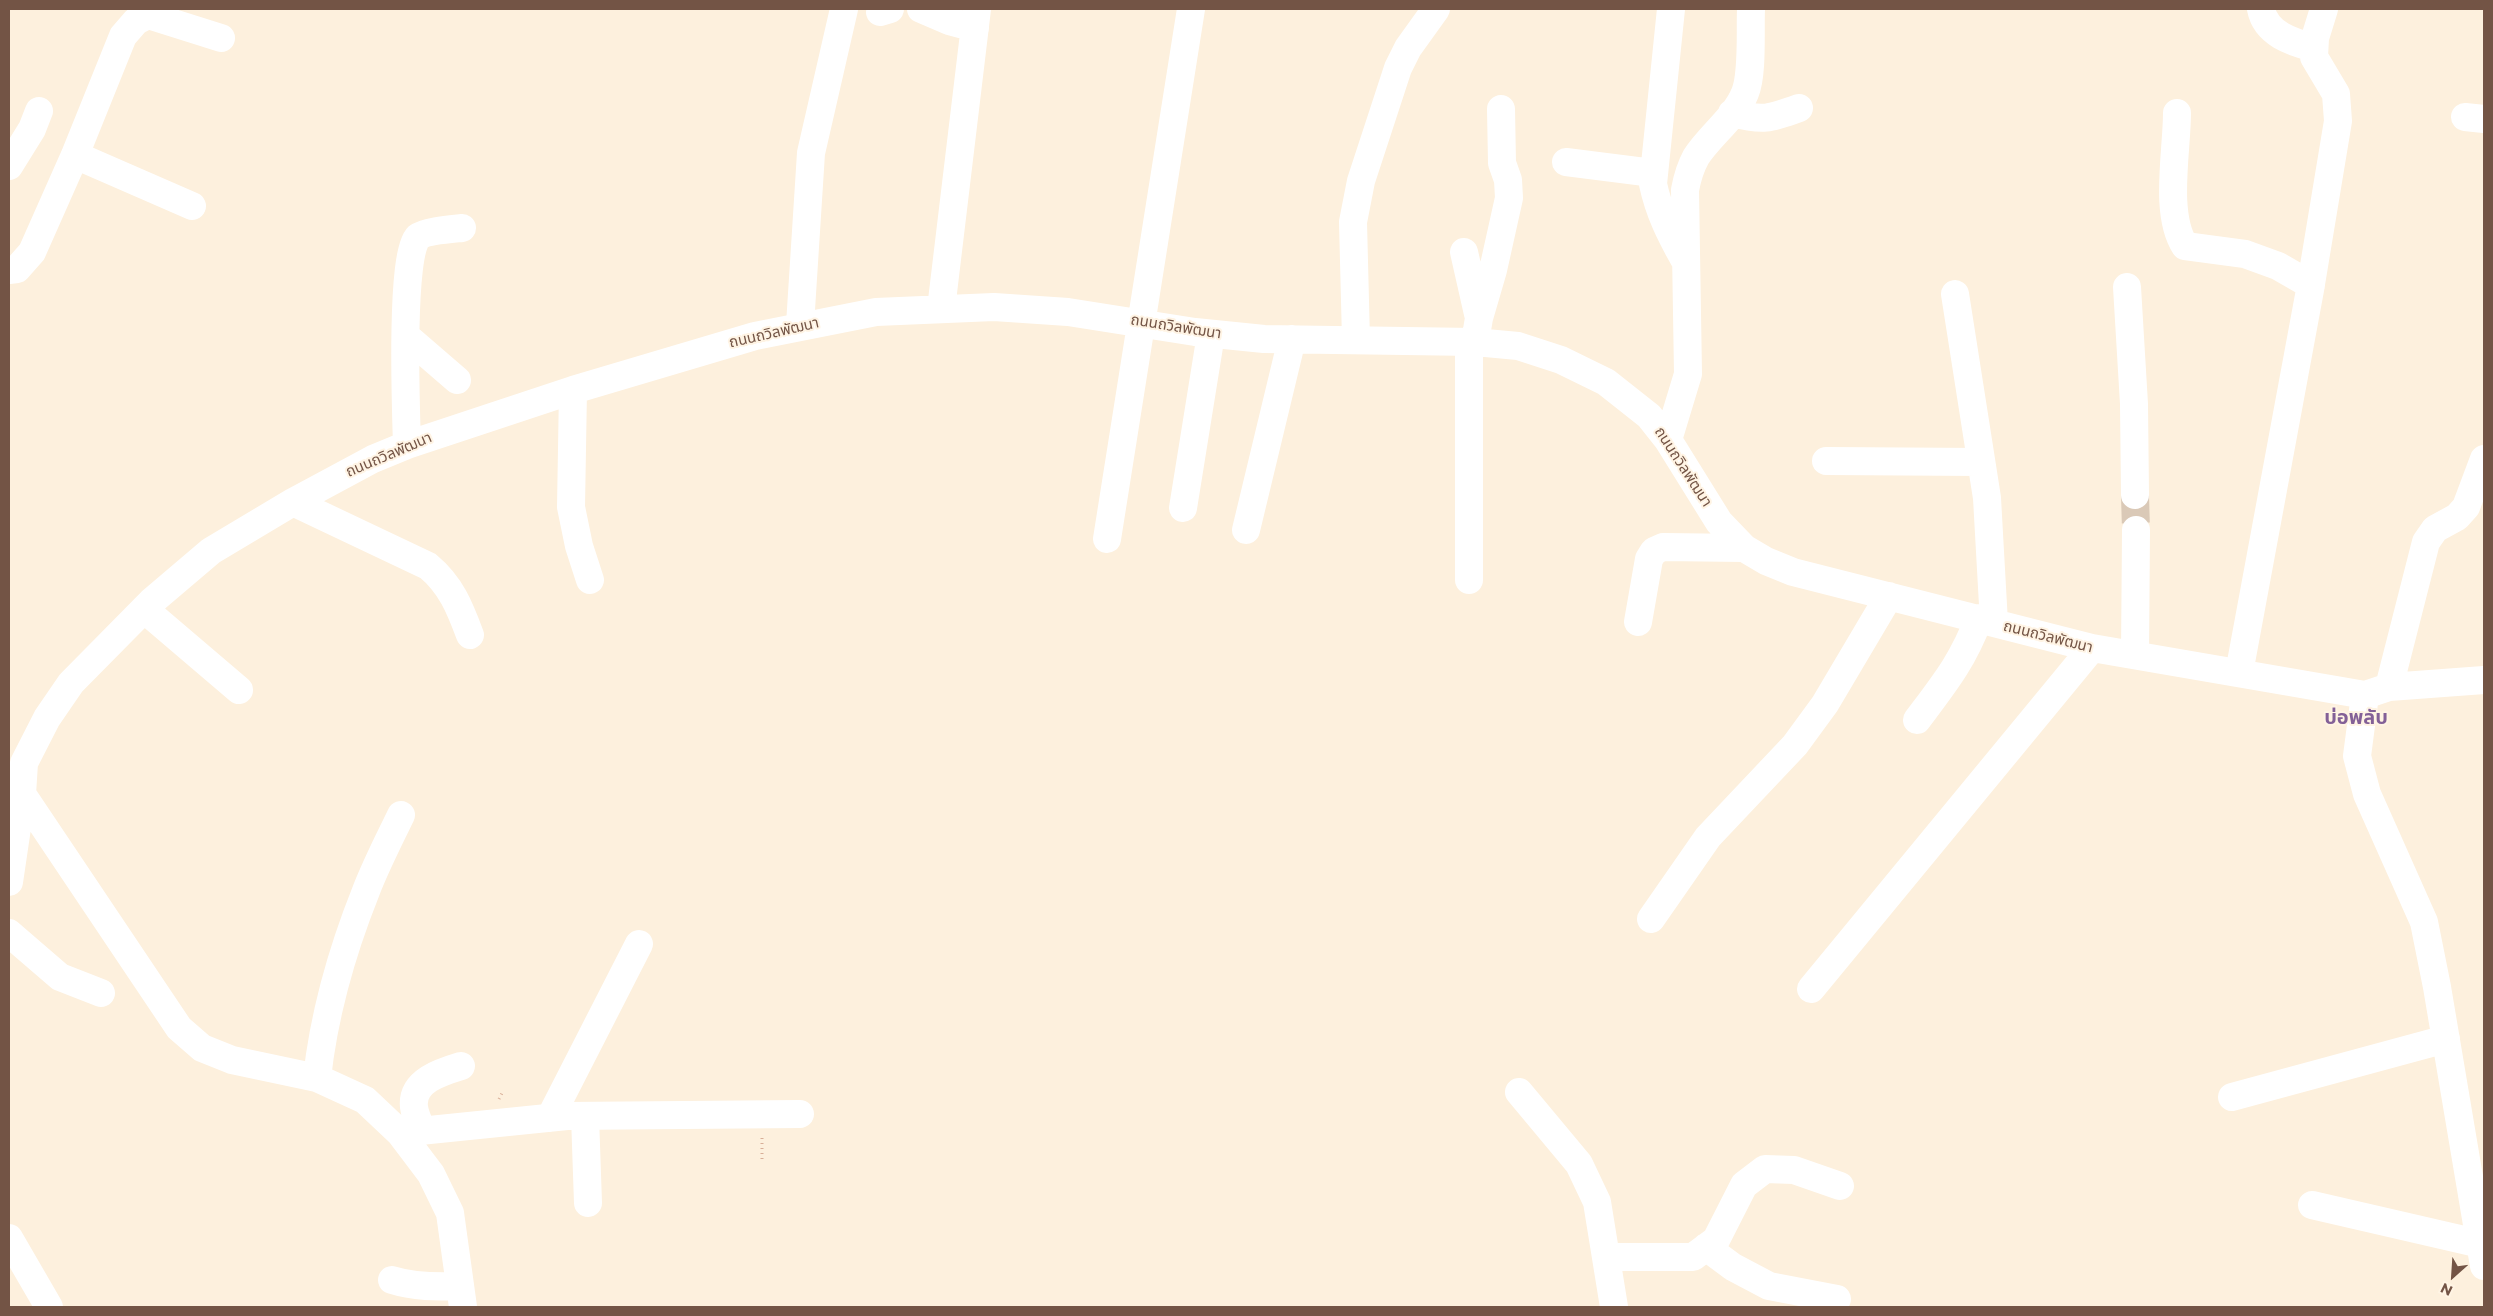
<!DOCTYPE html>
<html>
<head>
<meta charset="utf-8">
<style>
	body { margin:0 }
	#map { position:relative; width:2493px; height:1316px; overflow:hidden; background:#fdf0dd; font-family:Montserrat,sans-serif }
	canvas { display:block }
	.frame { position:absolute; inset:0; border:10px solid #735445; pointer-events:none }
	.north { position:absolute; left:2428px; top:1251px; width:50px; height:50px; -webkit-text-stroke:4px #fff4e4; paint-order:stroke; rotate:206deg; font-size:14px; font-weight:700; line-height:20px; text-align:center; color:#735445 }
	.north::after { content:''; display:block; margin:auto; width:18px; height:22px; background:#735445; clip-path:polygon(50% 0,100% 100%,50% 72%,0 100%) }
</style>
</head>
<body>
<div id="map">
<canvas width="2493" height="1316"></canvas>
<div class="frame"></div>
<div class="north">N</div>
</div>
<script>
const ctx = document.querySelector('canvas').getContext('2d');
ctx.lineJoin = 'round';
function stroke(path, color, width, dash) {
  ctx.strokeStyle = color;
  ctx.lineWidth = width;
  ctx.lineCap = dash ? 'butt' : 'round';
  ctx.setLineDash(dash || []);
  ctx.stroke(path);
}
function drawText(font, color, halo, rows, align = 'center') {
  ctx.font = font + ' Montserrat,"Noto Sans Thai",sans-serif';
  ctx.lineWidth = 4;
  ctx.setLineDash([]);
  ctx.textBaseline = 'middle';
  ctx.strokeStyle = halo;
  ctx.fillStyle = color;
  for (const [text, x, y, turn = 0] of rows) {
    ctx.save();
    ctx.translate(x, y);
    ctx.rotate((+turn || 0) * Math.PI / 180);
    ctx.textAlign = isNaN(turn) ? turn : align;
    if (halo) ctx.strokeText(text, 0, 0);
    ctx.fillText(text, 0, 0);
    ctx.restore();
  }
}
stroke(new Path2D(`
	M 2135,495 L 2136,530`), '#dac9b7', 28, [28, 14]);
stroke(new Path2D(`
	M 499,1099 L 503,1091
	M 762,1138 L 762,1160`), '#d8ae97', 3, [1, 4]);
stroke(new Path2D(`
	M 921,9 L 949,21 L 975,28
	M 1671,9 L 1653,184 C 1659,212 1670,234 1684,259
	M 2261,9 C 2266,34 2292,42 2314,48
	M 880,12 L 890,9
	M 1732,113 C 1763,121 1769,119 1799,108
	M 2177,113 C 2177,151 2164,214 2185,246 L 2245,254 L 2278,266 L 2311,285
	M 2465,117 L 2484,119
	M 75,155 L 192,206
	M 1566,162 L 1653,173
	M 9,166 L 32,129 L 39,111
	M 1464,252 L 1478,314
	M 9,270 L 17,269 L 32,252 L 75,155 L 123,36 L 136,21 L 148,15 L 221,38
	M 2127,287 L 2134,404 L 2135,495
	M 1955,294 L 1987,498 L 1994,623
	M 941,309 L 977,9
	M 800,325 L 811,153 L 844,9
	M 406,336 L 457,380
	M 1356,340 L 1353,222 L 1361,181 L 1398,68 L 1408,48 L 1436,9
	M 1475,342 L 1479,318 L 1493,270 L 1509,198 L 1508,180 L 1502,163 L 1501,109
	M 573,390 L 571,507 L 579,546 L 590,580
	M 1668,440 L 1688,374 L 1685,190 C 1687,179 1690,168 1696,157 C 1710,135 1735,118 1745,93 C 1753,74 1750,31 1751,9
	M 407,445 C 406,413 400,254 418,237 C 425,231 453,229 462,228
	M 1826,461 L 1981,462
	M 293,502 L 428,566 C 451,585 460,608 470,635
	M 1183,508 L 1211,334
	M 1246,530 L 1292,339
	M 1107,539 L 1191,9
	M 1469,580 L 1469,341
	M 144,609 L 239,690
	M 1638,622 L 1649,559 L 1654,551 L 1663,547 L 1744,548
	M 2135,655 L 2136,530
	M 2239,673 L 2310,290 L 2338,121 L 2336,94 L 2314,57 L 2315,38 L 2324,9
	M 2389,687 L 2426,542 L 2435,529 L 2457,517 L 2466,507 L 2484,459
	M 2365,695 L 2357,756 L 2367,794 L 2424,922 L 2437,987 L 2484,1266
	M 1917,720 C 1944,684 1963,661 1979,618
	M 22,794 L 179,1028 L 202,1048 L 232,1060 L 317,1078 L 365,1100 L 400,1133 L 431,1174 L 450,1213 L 463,1307
	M 9,882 L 22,794 L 24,763 L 47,718 L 71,683 L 151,602 L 211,551 L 293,502 L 373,459 L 407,445 L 573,390 L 755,336 L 876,312 L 994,307 L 1068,312 L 1195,332 L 1264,339 L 1475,342 L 1518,346 L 1561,360 L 1606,382 L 1649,416 L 1668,440 L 1719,522 L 1744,548 L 1766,561 L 1793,572 L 2092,648 L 2365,695 L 2389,687 L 2484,680
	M 1651,919 L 1708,837 L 1795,745 L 1825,704 L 1889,596
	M 9,933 L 60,977 L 101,993
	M 1811,989 L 2092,648
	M 317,1078 C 324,1014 342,951 366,891 C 376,865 389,840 401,815
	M 1519,1092 L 1579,1164 L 1597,1202 L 1614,1307
	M 2232,1097 L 2446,1039
	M 585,1116 L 588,1203
	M 550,1118 L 639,944
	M 422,1130 C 419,1123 415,1115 414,1107 C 411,1081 441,1072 461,1066
	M 400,1133 L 567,1116 L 800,1114
	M 2312,1205 L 2481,1244
	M 9,1238 L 49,1307
	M 1706,1247 L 1733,1267 L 1769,1286 L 1837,1299
	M 1606,1257 L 1693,1257 L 1716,1240 L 1744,1185 L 1765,1169 L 1794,1170 L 1840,1186
	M 392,1280 C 414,1287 437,1287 460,1286`), '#fff', 28);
drawText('15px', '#735445', '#fff4e4', [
	["ถนนถวิลพัฒนา",1176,327,9],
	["ถนนถวิลพัฒนา",774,333,-13],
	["ถนนถวิลพัฒนา",389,455,-23],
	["ถนนถวิลพัฒนา",1683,467,57],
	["ถนนถวิลพัฒนา",2048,637,14]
]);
drawText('bold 20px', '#836097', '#fff4e4', [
	["บ่อพลับ",2356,718]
]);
</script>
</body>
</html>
